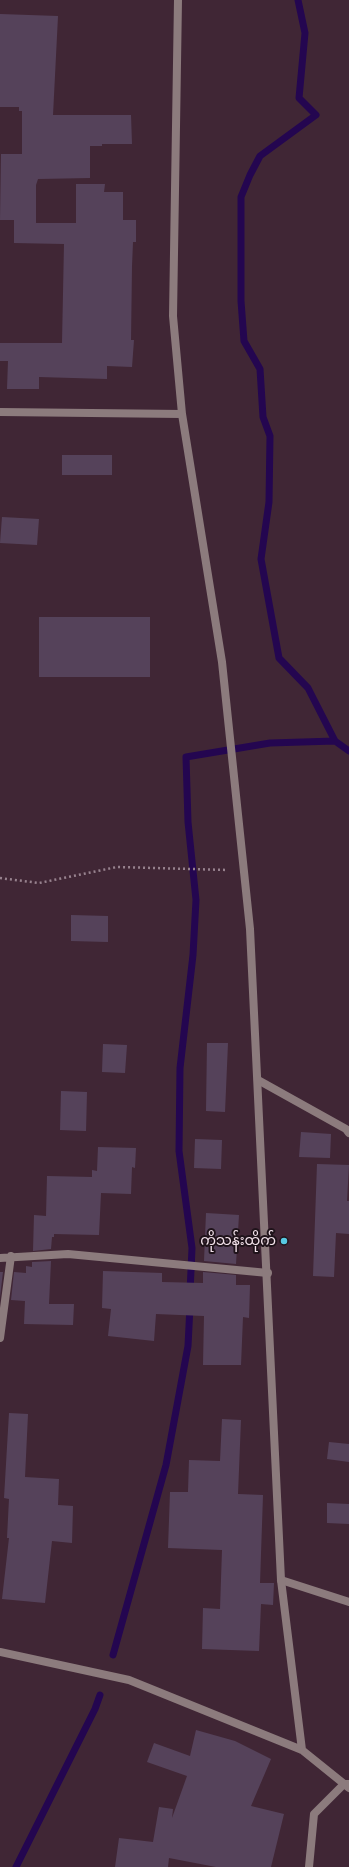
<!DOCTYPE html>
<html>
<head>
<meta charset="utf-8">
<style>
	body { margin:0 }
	canvas { display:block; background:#402635 }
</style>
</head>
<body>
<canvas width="349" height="1867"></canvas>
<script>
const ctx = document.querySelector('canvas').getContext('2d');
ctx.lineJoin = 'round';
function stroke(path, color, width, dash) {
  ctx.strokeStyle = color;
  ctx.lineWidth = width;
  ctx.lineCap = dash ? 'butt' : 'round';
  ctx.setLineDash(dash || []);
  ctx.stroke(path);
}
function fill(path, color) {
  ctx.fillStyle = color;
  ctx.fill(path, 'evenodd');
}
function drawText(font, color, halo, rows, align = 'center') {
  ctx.font = font + ' "Source Serif 4","Noto Sans Myanmar",serif';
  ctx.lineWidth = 4;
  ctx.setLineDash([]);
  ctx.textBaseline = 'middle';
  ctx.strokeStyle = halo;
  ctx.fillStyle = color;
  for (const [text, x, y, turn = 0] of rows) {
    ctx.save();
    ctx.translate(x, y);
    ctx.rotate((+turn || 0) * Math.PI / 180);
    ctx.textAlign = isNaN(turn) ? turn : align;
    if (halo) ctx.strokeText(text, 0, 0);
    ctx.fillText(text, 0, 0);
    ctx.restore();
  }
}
stroke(new Path2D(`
	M 298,0 L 305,33 L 299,98 L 316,115 L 260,156 L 250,175 L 241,197 L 241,301 L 244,341 L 260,369 L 263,417 L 270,436 L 269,502 L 261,559 L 279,658 L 308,688 L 335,741 L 349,751
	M 190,1292 L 192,1248 L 179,1151 L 180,1068 L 193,955 L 196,900 L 188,822 L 186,757 L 270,743 L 335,741
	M 113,1655 L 166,1465 L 188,1346 L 190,1306
	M 16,1867 L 95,1709 L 100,1695`), '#240650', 7);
fill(new Path2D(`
	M 0,14 L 58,16 L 53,115 L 131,115 L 132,144 L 102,144 L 102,146 L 90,146 L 90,178 L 38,179 L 36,185 L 36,223 L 76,223 L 76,184 L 105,184 L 104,192 L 123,192 L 123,220 L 136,220 L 136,242 L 133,242 L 132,266 L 131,340 L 134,340 L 132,367 L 107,366 L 107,379 L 39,377 L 39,389 L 7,389 L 8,361 L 0,361 L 0,343 L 62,343 L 64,244 L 14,243 L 14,220 L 0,220 L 1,154 L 22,154 L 22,111 L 19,111 L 19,107 L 0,107 Z
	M 62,455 L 112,455 L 112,475 L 62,475 Z
	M 2,517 L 39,519 L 37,545 L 0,543 Z
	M 39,617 L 150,617 L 150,677 L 39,677 Z
	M 71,915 L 108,916 L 108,942 L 71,941 Z
	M 207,1043 L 228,1043 L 225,1112 L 206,1111 Z
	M 103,1044 L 127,1045 L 125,1073 L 102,1072 Z
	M 61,1091 L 87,1092 L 86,1131 L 60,1130 Z
	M 301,1132 L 331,1134 L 330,1158 L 299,1157 Z
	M 195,1139 L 222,1140 L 221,1169 L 194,1168 Z
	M 98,1147 L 136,1148 L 135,1168 L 132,1167 L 131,1194 L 101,1193 L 99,1235 L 54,1234 L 54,1237 L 52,1237 L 51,1249 L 33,1251 L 34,1215 L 46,1216 L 47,1176 L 92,1177 L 92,1170 L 97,1171 Z
	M 317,1164 L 349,1165 L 347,1201 L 349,1201 L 349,1234 L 336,1233 L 334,1277 L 313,1276 Z
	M 206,1213 L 239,1215 L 236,1264 L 204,1261 Z
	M 51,1261 L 49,1304 L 74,1304 L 73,1325 L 24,1324 L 25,1301 L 11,1300 L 14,1272 L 26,1273 L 26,1266 L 32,1267 L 32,1262 Z
	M 103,1271 L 162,1273 L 162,1282 L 203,1283 L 203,1272 L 236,1275 L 236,1285 L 250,1285 L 249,1318 L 243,1317 L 241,1365 L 203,1365 L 204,1316 L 156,1314 L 154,1341 L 108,1336 L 111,1309 L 102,1308 Z
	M 0,1272 L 3,1272 L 0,1297 Z
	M 9,1413 L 28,1414 L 25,1477 L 59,1479 L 58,1505 L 73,1506 L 72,1543 L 52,1541 L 45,1603 L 2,1599 L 9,1538 L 7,1538 L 9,1499 L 4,1498 Z
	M 222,1419 L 241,1420 L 238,1494 L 263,1495 L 260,1583 L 274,1583 L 273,1605 L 261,1604 L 259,1651 L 202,1649 L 203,1608 L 220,1609 L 222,1550 L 168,1548 L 170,1492 L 188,1492 L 189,1460 L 220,1461 Z
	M 329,1442 L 349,1444 L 349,1462 L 327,1459 Z
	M 327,1503 L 349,1504 L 349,1524 L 327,1523 Z
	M 196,1730 L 235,1741 L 271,1759 L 251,1806 L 284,1814 L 271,1867 L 216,1867 L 169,1858 L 168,1867 L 115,1867 L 119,1838 L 153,1842 L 159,1807 L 173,1809 L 172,1818 L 187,1776 L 147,1762 L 154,1743 L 190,1756 Z`), '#55425a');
stroke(new Path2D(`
	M 0,878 L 39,883 L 117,867 L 228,870`), '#97828e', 2.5, [2, 3]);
stroke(new Path2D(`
	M 258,1080 L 346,1129 L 349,1133
	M 0,1258 L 68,1254 L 268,1273
	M 0,1338 L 11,1256
	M 281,1580 L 349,1602
	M 309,1867 L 314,1814 L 344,1784 L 349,1784`), '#8c7b7d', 8);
stroke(new Path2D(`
	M 178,0 L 173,316 L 182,414 L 222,662 L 250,929 L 281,1580 L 302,1750
	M 0,412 L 182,414
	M 0,1652 L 129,1680 L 302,1750 L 349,1788`), '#8c7b7d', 8);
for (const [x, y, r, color] of [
	[284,1241,4,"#57c9e2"]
]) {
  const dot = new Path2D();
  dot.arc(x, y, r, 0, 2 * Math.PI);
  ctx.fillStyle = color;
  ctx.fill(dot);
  stroke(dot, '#1f131a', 1.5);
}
drawText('14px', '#f3e2eb', '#1f131a', [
	["ကိုသန်းထိုက်",276,1241]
], 'right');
</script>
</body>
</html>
